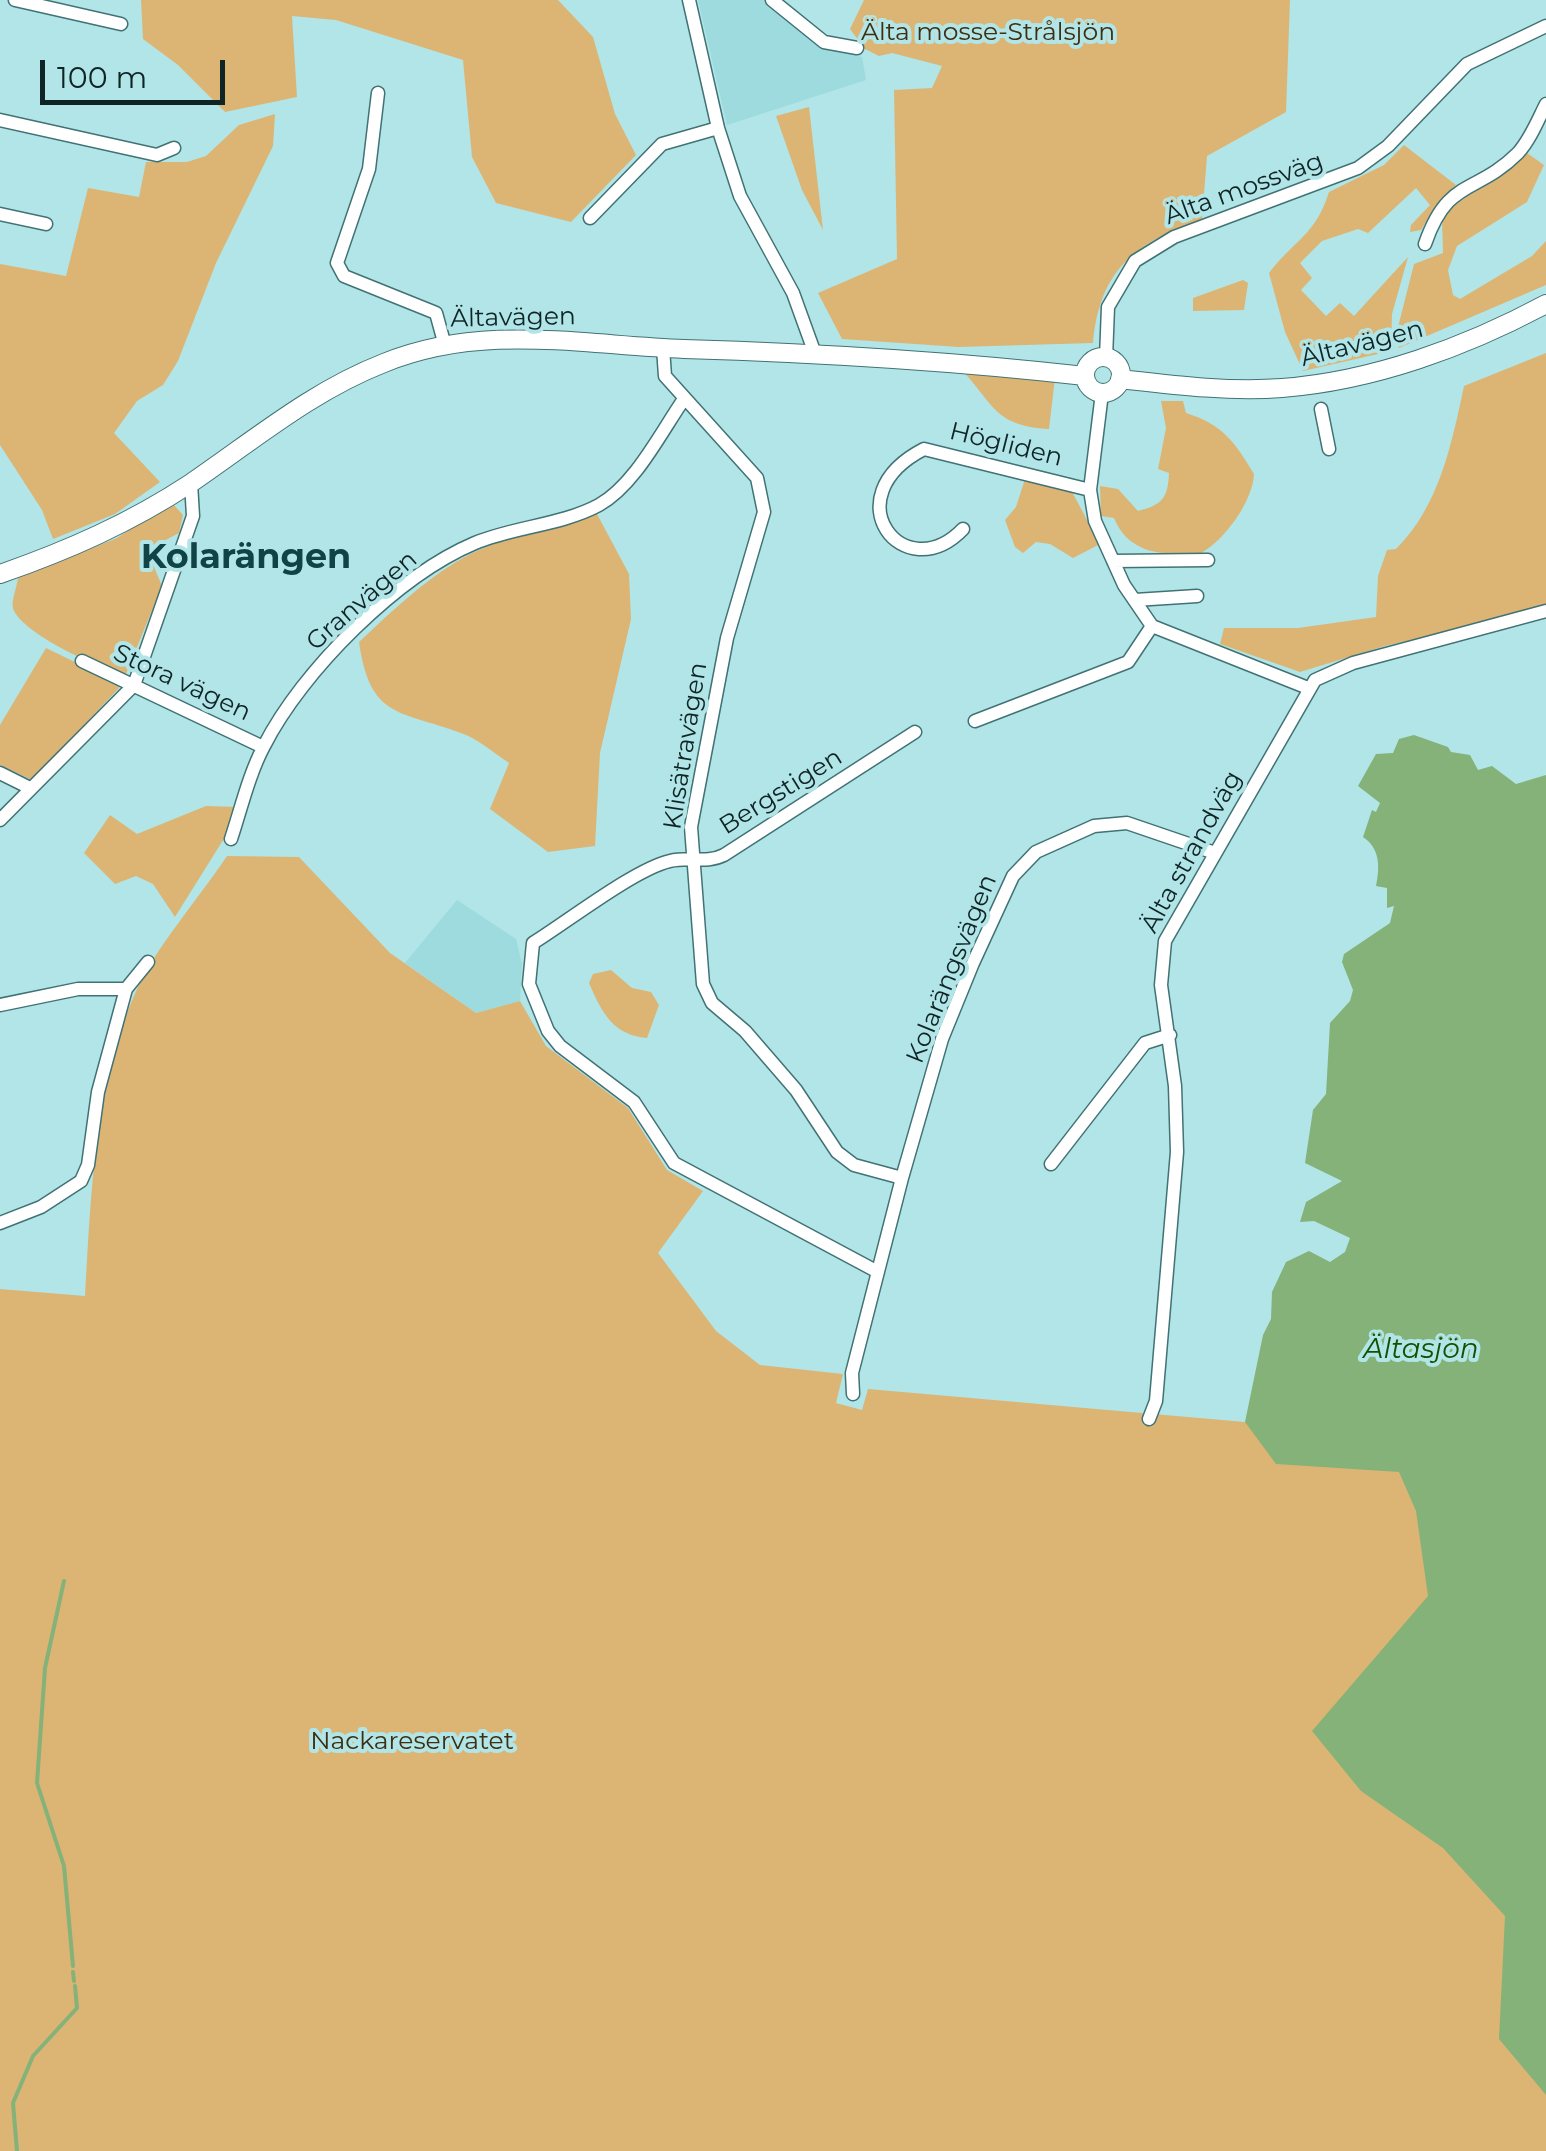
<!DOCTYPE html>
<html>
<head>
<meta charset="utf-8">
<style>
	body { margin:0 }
	#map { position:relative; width:1546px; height:2151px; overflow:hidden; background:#b1e5e7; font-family:Montserrat,sans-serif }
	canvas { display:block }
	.scale { position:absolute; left:40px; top:60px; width:185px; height:45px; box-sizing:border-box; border:5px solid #102425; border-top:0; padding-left:12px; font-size:30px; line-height:35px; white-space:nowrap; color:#102425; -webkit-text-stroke:8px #b1e5e7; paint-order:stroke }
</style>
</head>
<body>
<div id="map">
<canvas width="1546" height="2151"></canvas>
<div class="scale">100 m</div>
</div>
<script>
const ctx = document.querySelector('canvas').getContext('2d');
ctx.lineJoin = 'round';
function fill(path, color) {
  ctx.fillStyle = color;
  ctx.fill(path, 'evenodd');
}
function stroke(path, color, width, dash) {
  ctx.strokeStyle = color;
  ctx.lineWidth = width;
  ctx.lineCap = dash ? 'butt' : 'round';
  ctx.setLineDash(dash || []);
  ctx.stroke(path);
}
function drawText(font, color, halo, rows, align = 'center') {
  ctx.font = font + ' Montserrat,sans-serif';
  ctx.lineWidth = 8;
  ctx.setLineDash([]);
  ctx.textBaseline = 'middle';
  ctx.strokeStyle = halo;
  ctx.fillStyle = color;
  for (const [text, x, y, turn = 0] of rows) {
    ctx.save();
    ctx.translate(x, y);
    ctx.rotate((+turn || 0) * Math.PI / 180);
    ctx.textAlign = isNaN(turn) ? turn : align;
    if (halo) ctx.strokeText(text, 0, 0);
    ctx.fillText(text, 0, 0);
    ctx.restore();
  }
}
fill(new Path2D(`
	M 698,0 L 764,0 L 823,47 L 862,57 L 866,80 L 727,125 Z
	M 457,900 L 516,939 L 522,964 L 520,1001 L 476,1013 L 405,963 Z`), '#9ddbde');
fill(new Path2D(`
	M 141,0 L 558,0 L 593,37 L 615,114 L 636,155 L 571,222 L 496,203 L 472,157 L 463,60 L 336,20 L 292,16 L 297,97 L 225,112 L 178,65 L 143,39 Z
	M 864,0 L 1290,0 L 1286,112 L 1207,156 L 1202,219 C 1136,243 1100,268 1093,343 L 959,347 L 842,339 L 818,293 L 897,259 L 894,90 L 932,88 L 942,66 L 892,53 L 879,56 L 865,49 L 850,29 Z
	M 809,107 L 823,230 L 802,190 L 776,116 Z
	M 275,114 L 273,146 L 216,263 L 178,361 L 163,385 L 137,401 L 114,433 L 160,482 L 115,514 L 53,539 L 42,510 L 0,445 L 0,264 L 66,276 L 88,188 L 139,197 L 146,162 L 187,162 L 206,156 L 239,125 Z
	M 1404,145 L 1456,185 L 1435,207 L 1421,230 L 1410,232 L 1411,225 L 1430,205 L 1416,188 L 1368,233 L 1358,229 L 1322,241 L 1300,263 L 1312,278 L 1301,290 L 1326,316 L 1340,303 L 1354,316 L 1408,257 L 1392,314 L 1391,351 L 1303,371 L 1285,332 L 1269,273 C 1295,239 1315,236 1329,192 L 1384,165 Z
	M 1527,153 L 1544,165 L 1527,202 L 1457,246 L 1448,270 L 1453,295 L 1460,299 L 1532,256 L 1546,241 L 1546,285 L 1399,348 L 1396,335 L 1414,264 L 1443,253 L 1442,220 L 1448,210 Z
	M 1243,280 L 1248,283 L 1244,310 L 1193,311 L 1193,298 Z
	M 1546,353 L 1546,609 L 1385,646 L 1300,672 L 1220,644 L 1224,628 L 1298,628 L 1376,617 L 1378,576 L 1387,550 L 1396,549 C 1439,507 1452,443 1464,386 Z
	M 961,369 L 1055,378 L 1049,429 C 994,426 994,404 961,369 Z
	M 1161,401 L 1183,401 L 1186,413 C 1222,424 1235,442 1254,474 C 1253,501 1224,541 1201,553 C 1165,556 1129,555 1114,518 L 1101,516 L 1100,486 L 1118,489 L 1138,511 C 1162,505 1168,498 1169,473 L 1158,469 L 1166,428 Z
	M 1025,479 L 1071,490 L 1100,544 L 1073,558 L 1050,544 L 1036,542 L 1023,553 L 1015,547 L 1005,520 L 1016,507 Z
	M 171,502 L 183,515 L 179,533 L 147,550 L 162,586 L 126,674 C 103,671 20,633 13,608 C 11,601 17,587 18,578 L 117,538 Z
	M 597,514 L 629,574 L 631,619 L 600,753 L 595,846 L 548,852 L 490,809 L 509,763 C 494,753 478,739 461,733 C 399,710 370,719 359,642 C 390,613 420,584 456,562 C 497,537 551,528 597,514 Z
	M 46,648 L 118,683 L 119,688 L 32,780 L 0,765 L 0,725 Z
	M 206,806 L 236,807 L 225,837 L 175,917 L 153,884 L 136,876 L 115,884 L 84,853 L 110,815 L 137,834 Z
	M 227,856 L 299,857 L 390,953 L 476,1013 L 520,1001 L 546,1046 L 628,1108 L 667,1170 L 703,1191 L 658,1253 L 716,1331 L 760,1365 L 843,1374 L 836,1403 L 862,1410 L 868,1389 L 1245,1422 L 1328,1381 L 1546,1287 L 1546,2151 L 0,2151 L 0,1289 L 85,1296 C 91,1195 94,1083 137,989 C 154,950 202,894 227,856 Z
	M 611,970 L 632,988 L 651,992 L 659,1005 L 647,1038 C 613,1035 602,1013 589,983 L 593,974 Z`), '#dcb574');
fill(new Path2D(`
	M 1414,735 L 1448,747 L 1451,752 L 1470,755 L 1478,770 L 1492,766 L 1516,784 L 1546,775 L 1546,2095 L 1499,2039 L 1505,1916 L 1443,1848 L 1361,1791 L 1312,1731 L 1428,1596 L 1416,1511 L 1399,1472 L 1276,1464 L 1245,1422 L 1263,1335 L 1271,1319 L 1272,1292 L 1286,1262 L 1309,1251 L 1330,1262 L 1345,1252 L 1350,1238 L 1314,1221 L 1300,1222 L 1306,1202 L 1342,1181 L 1305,1163 L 1313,1110 L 1326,1094 L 1330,1023 L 1350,1001 L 1353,990 L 1342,962 L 1344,954 L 1390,923 L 1394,906 L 1387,908 L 1387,888 L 1376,886 C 1380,867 1380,848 1363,837 L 1372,810 L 1376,812 L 1380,803 L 1358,786 L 1376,754 L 1393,753 L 1399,739 Z`), '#84b279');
stroke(new Path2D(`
	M 64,1581 L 45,1668 L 37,1783 L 64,1866 L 73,1966
	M 73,1972 L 74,1981
	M 17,2151 L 13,2103 L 33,2056 L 77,2008 L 75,1986`), '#84b279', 4);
const minor = new Path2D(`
	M 15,0 L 121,24
	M 689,0 L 718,128 L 740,196 L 793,293 L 814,351
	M 772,0 L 824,42 L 857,48
	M 378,93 L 369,169 L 337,263 L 344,276 L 436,313 L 444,342
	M 0,120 L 157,155 L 174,148
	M 0,214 L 46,224
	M 590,218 L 662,144 L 718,128
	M 1425,244 C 1448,177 1476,195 1518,153 C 1530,140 1538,120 1546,104
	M 663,348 L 665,376 L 757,478 L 764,512 L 727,638 L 691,827 L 703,984 L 712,1003 L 745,1031 L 796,1090 L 837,1152 L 854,1165 L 902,1178 L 852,1373 L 853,1394
	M 1106,358 L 1108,307 L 1135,261 L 1174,237 L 1358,168 L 1388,146 L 1467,64 L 1546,26
	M 1102,393 L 1090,490 L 1095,521 L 1124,585 L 1152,626 L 1308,688
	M 1321,409 L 1329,449
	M 963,529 C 904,590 831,497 924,449 L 1090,490
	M 1113,561 L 1208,560
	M 1135,600 L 1197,596
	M 82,661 L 263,747
	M 975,721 L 1128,662 L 1152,626
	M 0,773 L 30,788
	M 0,820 L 134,685 L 193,516 L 191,483
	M 231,839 C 241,809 249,774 264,746 C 302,671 397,576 475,543 C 513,527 562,525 599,505 C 635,485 661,432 684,399
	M 126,989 L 148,962
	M 0,1005 L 78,989 L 126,989 L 98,1092 L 88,1165 L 81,1181 L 41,1207 L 0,1223
	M 1051,1164 L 1145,1043 L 1170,1035
	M 902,1178 L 942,1039 L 973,963 L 1013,876 L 1036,852 L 1094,826 L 1127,823 L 1215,853
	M 878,1272 L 674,1163 L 634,1102 L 560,1046 L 548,1031 L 529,984 L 533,943 C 567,922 635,869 670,861 C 690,856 706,864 724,855 L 915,732
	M 1149,1419 L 1156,1401 L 1177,1152 L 1175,1086 L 1161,985 L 1165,941 L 1315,680 L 1353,663 L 1546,611`);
const secondary = new Path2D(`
	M1085 375a18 18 0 1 1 36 0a18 18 0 1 1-36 0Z
	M 1120,379 C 1173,385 1228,392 1282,388 C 1373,381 1466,347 1546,304
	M 0,574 C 69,550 130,523 191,483 C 254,440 312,391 384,363 C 482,323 581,345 684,349 C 818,353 951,361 1085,376`);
stroke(minor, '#417274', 15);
stroke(secondary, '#417274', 20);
stroke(minor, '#fff', 12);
stroke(secondary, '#fff', 18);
drawText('25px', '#3f2e11', '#b1e5e7', [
	["Älta mosse-Strålsjön",988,33],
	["Nackareservatet",412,1742]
]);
drawText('25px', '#102425', '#b1e5e7', [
	["Älta mossväg",1244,189,-20],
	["Ältavägen",513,318,-1],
	["Ältavägen",1362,344,-14],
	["Högliden",1006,445,14],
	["Granvägen",362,601,-41],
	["Stora vägen",182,683,25],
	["Klisätravägen",686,746,-81],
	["Bergstigen",781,792,-32],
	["Älta strandväg",1192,852,-61],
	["Kolarängsvägen",952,969,-68]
]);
drawText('italic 28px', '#135100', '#b1e5e7', [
	["Ältasjön",1421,1350]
]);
drawText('bold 35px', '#0f4346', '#b1e5e7', [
	["Kolarängen",246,558]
]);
</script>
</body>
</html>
